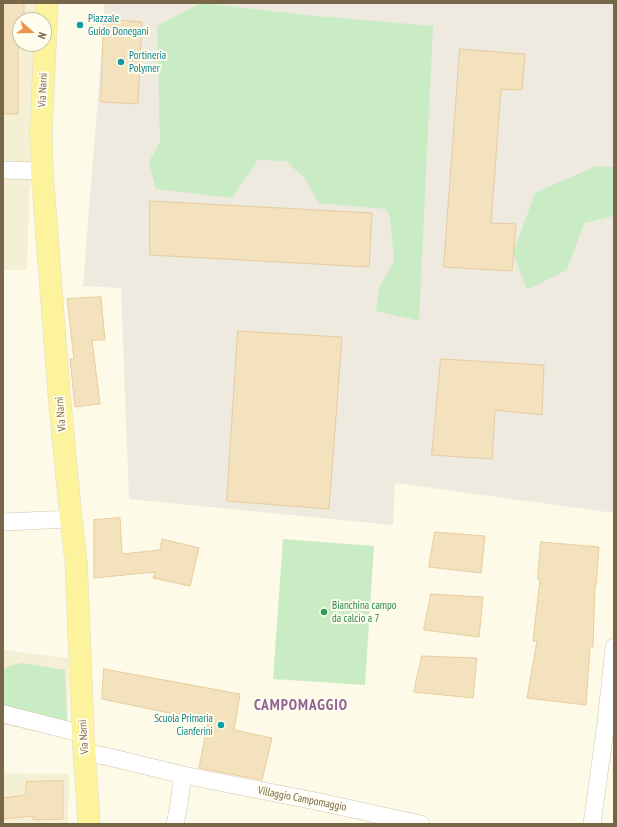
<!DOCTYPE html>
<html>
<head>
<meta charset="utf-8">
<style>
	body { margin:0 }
	#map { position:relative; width:617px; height:827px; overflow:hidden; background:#fdfae7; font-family:"PT Sans Narrow",sans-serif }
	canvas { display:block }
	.frame { position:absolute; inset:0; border:4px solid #78664a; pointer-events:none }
	.north { position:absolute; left:12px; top:12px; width:40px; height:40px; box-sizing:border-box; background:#fffdee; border:1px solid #c9c1ac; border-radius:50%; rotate:110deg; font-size:11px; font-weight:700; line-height:16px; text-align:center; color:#78664a }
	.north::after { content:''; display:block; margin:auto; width:14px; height:18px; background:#eb9648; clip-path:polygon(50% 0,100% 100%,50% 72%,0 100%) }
</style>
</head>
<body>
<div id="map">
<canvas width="617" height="827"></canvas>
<div class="frame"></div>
<div class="north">N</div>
</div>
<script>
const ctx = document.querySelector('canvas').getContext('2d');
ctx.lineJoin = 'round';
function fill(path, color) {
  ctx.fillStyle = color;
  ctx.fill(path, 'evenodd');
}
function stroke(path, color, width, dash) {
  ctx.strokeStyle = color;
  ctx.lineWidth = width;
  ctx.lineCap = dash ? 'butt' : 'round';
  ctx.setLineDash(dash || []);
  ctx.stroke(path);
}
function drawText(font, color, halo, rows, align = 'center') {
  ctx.font = font + ' "PT Sans Narrow",sans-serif';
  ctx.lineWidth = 4;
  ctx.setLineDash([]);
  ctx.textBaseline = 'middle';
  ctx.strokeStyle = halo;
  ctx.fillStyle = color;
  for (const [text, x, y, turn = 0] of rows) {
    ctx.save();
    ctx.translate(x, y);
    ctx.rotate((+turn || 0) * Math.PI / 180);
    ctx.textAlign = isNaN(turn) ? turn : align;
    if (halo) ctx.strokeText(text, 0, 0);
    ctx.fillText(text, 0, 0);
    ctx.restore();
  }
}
fill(new Path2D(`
	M 3,3 L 36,3 L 35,20 L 20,20 L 20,44 L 34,44 L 27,270 L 3,270 Z
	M 3,650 L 57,657 L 68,658 L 68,738 L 3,725 Z
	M 3,773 L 69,774 L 68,824 L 3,824 Z`), '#f5efd5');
fill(new Path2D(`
	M 104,3 L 614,3 L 614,513 L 395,483 L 393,525 L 129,499 L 121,288 L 83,286 L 104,19 Z`), '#eeeae0');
fill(new Path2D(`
	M 201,3 L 306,15 L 433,26 L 419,321 L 376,311 L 379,288 L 394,261 L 390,218 L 386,209 L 318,203 L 306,180 L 286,161 L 258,160 L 232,198 L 156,189 L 149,162 L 160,142 L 157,26 Z
	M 596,166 L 614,167 L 614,216 L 584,223 L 567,270 L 527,290 L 513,253 L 535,193 Z
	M 283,539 L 374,546 L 365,685 L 273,679 Z
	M 22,663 L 65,670 L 67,726 L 3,706 L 3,670 L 9,666 Z`), '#caecc4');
const building = new Path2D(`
	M 3,3 L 24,3 L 24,20 L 20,20 L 20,44 L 23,44 L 23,46 L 18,46 L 18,114 L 3,114 Z
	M 104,19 L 142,22 L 138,104 L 101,102 Z
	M 460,49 L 525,54 L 522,90 L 501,89 L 491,223 L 516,224 L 512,271 L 444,267 Z
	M 150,201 L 372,213 L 369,267 L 150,255 Z
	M 101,297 L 105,340 L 92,340 L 100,404 L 75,407 L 70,359 L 74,359 L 67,299 Z
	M 238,331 L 342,337 L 329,509 L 227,501 Z
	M 441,359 L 544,365 L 542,415 L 495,410 L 492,459 L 432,455 Z
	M 120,518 L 122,554 L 160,550 L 162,539 L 199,548 L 190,586 L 153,578 L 155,572 L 94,578 L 94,520 Z
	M 435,532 L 485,536 L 481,573 L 429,567 Z
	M 541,542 L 599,547 L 596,585 L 595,585 L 593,647 L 590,647 L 586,705 L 527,698 L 537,641 L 533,641 L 540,579 L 538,579 Z
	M 431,594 L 483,597 L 479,637 L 424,630 Z
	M 422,656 L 477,658 L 473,698 L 414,692 Z
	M 104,669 L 240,694 L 234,730 L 272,738 L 262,780 L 199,768 L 208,721 L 102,699 Z
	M 63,781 L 63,819 L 33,820 L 33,816 L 3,819 L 3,798 L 26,795 L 26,782 Z`);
fill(building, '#f4e1bd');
stroke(building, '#e7cc9d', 1);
const minor = new Path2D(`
	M 3,170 L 42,171
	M 3,522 L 71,519
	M 4,714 L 71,731 L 83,732
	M 85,753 L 105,756 L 183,775 L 315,801 L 421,824
	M 175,824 L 178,810 L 183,775
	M 592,824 L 606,723 L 614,647`);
const major = new Path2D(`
	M 47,3 L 41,131 L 42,171 L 59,393 L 71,519 L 76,561 L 83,732 L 89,824`);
stroke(minor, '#d0c5ac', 18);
stroke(major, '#dfdad4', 23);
stroke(minor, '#fff', 17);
stroke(major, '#fef39d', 22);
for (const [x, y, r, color] of [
	[80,25,4,"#0f9aa8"],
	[121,62,4,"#0f9aa8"],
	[324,612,4,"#2e9e5b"],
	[221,725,4,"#0f9aa8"]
]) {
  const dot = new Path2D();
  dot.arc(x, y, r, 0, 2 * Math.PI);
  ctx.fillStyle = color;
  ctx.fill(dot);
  stroke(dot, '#fffdee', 1.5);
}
drawText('11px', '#0d838f', '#fffdee', [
	["Piazzale",88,19],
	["Guido Donegani",88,32],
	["Portineria",129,56],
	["Polymer",129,69],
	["Scuola Primaria",213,719,"right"],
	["Cianferini",213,732,"right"]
], 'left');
drawText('11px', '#78664a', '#fffdee', [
	["Via Narni",43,90,-87],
	["Via Narni",61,414,-95],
	["Via Narni",84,737,-94],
	["Villaggio Campomaggio",302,799,11]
]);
drawText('11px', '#27864d', '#fffdee', [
	["Bianchina campo",332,606],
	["da calcio a 7",332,619]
], 'left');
ctx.letterSpacing = '1px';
drawText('bold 15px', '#906195', '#fffdee', [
	["CAMPOMAGGIO",301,706]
]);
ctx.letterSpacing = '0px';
</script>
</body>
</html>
